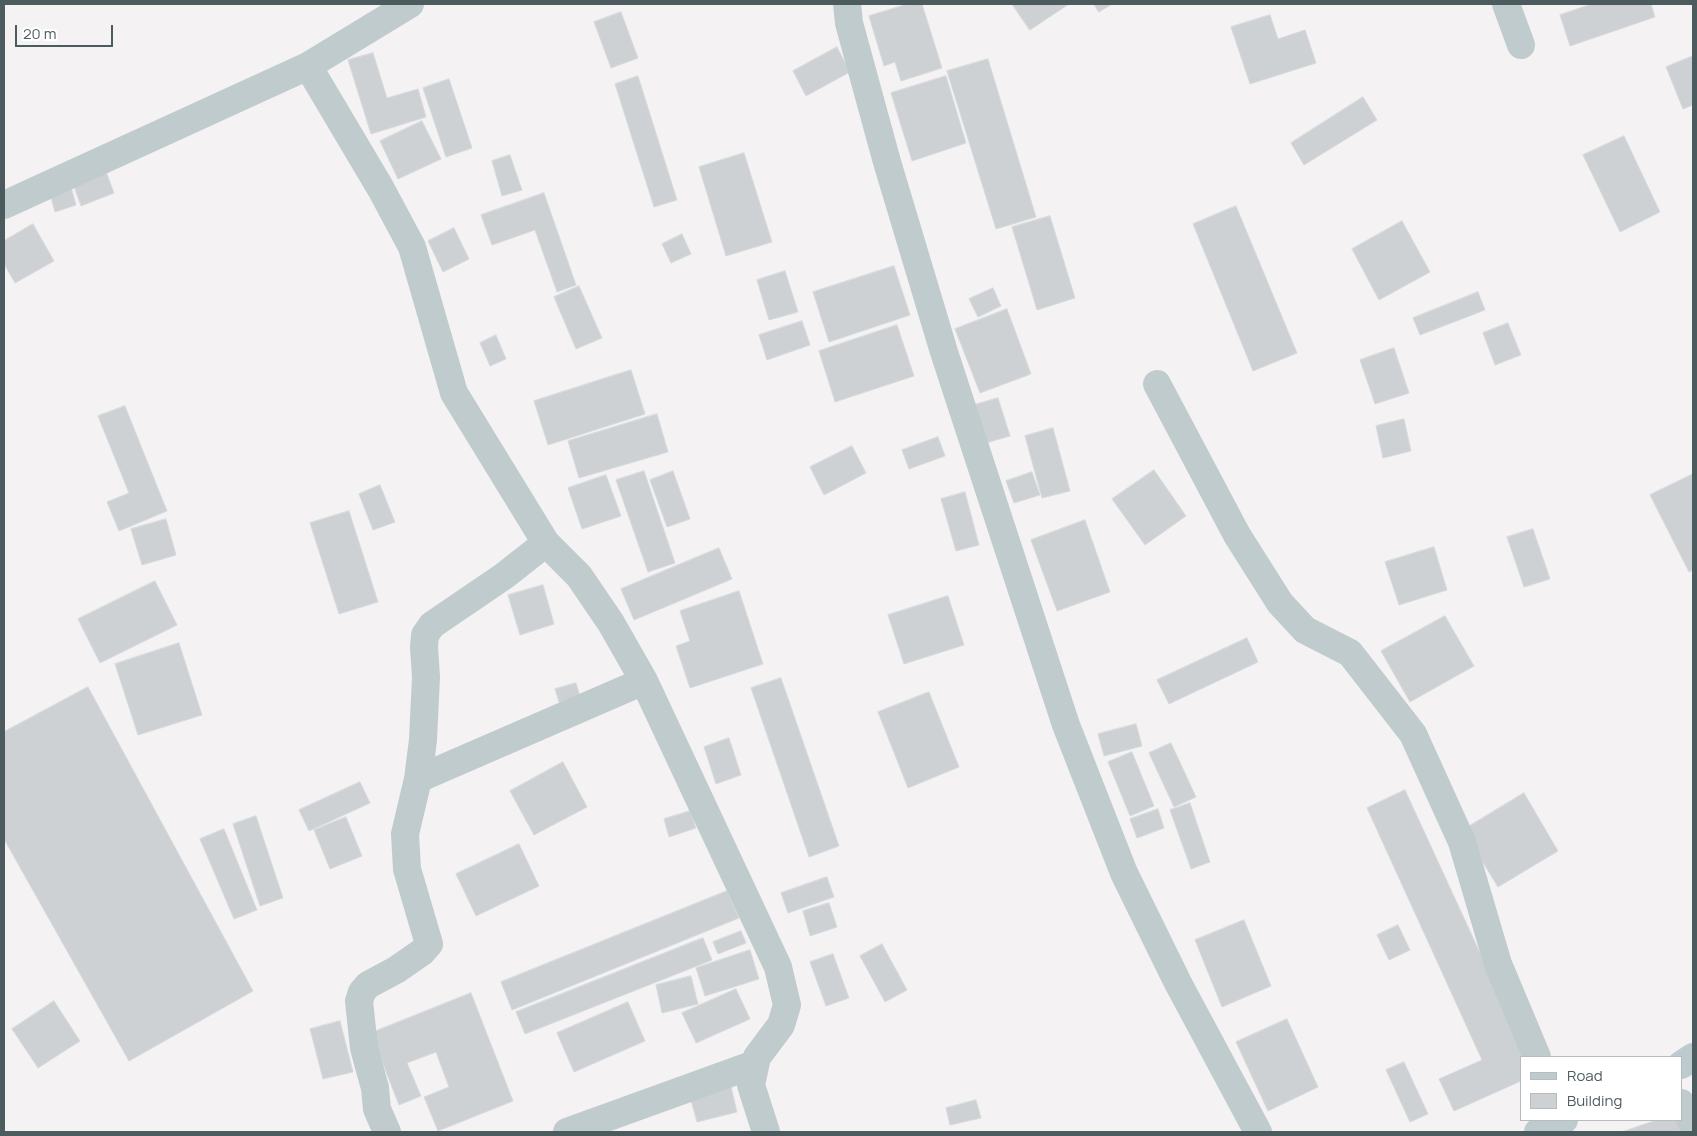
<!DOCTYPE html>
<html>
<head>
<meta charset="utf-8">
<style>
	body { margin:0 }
	#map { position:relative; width:1697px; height:1136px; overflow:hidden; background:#f4f2f3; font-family:Manrope,sans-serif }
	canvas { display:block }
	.frame { position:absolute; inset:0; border:5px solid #4c5b5e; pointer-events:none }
	.legend { position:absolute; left:1520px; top:1056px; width:162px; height:65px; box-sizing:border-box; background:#fff; border:1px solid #b7bdbf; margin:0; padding:6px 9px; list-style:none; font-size:15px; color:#4c5b5e }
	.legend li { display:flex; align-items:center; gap:10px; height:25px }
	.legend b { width:25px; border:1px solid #b7bdbf }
	.scale { position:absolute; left:15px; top:25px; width:98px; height:22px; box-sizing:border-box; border:2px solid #4c5b5e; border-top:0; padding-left:6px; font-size:15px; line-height:18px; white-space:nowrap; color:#4c5b5e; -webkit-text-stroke:4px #fff; paint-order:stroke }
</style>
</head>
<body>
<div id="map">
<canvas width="1697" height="1136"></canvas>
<div class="frame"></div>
<ul class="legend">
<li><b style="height:6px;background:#bdcbce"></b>Road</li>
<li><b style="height:14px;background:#cdd1d4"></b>Building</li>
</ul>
<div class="scale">20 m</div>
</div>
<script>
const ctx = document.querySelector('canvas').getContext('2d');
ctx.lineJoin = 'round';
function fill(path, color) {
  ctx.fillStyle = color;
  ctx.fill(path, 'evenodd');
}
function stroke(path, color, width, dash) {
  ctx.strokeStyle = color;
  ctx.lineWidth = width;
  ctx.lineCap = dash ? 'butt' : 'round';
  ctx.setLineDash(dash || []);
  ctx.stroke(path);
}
const building = new Path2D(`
	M 908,4 L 922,4 L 942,68 L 901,81 L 895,62 L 884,66 L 869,16 Z
	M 1012,4 L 1069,4 L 1030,30 Z
	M 1094,4 L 1112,4 L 1099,12 Z
	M 1592,4 L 1651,4 L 1655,17 L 1570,46 L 1560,15 Z
	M 621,12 L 638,58 L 611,68 L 594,22 Z
	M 1270,15 L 1278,39 L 1305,30 L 1316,63 L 1250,84 L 1231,27 Z
	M 837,47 L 850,72 L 806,96 L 793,71 Z
	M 373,53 L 387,98 L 418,89 L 426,117 L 371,134 L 348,60 Z
	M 1693,56 L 1693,105 L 1683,109 L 1666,67 Z
	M 988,59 L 1036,217 L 996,229 L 947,71 Z
	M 638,76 L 677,200 L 654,207 L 615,84 Z
	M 946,76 L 966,143 L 912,161 L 891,93 Z
	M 449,79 L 472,148 L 446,157 L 423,88 Z
	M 1363,97 L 1377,120 L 1304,165 L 1291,143 Z
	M 422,121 L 441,159 L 398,179 L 380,141 Z
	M 1624,136 L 1660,212 L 1620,232 L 1583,155 Z
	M 744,153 L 772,242 L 726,256 L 699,167 Z
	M 510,155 L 522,190 L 502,196 L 492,161 Z
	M 104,166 L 114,193 L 81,206 L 71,178 Z
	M 69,180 L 76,205 L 55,212 L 48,187 Z
	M 544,193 L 576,285 L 557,292 L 535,230 L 492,245 L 481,215 Z
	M 1236,206 L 1297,353 L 1253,371 L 1193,224 Z
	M 1050,216 L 1075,298 L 1037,310 L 1012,227 Z
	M 1402,221 L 1430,272 L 1379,300 L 1352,249 Z
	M 33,224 L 54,261 L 15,283 L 4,264 L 4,241 Z
	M 454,228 L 469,259 L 443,272 L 428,241 Z
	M 682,234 L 691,254 L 671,263 L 662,244 Z
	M 894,266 L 910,315 L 829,342 L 813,292 Z
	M 785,271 L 798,312 L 769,320 L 757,280 Z
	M 579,286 L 602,338 L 576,349 L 554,297 Z
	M 993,288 L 1001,306 L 978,317 L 969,299 Z
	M 1478,292 L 1485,310 L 1420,335 L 1413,318 Z
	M 1007,309 L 1031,374 L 980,393 L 955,329 Z
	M 802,321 L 810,345 L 767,360 L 759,335 Z
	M 1508,323 L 1521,355 L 1495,365 L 1483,333 Z
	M 897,325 L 914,376 L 835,402 L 819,351 Z
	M 496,335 L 506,359 L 490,366 L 480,343 Z
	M 1394,348 L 1409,393 L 1375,404 L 1360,360 Z
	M 631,370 L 645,414 L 548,445 L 534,401 Z
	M 998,398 L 1010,436 L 986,443 L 974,405 Z
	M 125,406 L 167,511 L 119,531 L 107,502 L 129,493 L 98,416 Z
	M 657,414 L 668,452 L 579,478 L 568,441 Z
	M 1404,419 L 1411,451 L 1383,458 L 1376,426 Z
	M 1053,428 L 1070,491 L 1042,498 L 1025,436 Z
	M 938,437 L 945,456 L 909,469 L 902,450 Z
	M 852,446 L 866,473 L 824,495 L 810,467 Z
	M 1154,470 L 1186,516 L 1145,545 L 1112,499 Z
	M 644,471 L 675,563 L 648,572 L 616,480 Z
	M 673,471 L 690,519 L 667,527 L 650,480 Z
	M 1032,472 L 1040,495 L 1014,503 L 1006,481 Z
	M 1693,474 L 1693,570 L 1689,572 L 1650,495 Z
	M 606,475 L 621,516 L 582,529 L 568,488 Z
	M 380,485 L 395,522 L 373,530 L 359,494 Z
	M 965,492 L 979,545 L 956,551 L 941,499 Z
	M 349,511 L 378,602 L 339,614 L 310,523 Z
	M 166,519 L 176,555 L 142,565 L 131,529 Z
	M 1085,520 L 1110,592 L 1057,611 L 1031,540 Z
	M 1533,529 L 1550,579 L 1524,587 L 1507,537 Z
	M 1434,547 L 1447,590 L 1399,605 L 1385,562 Z
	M 719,548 L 732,579 L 634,620 L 621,589 Z
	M 155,581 L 177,625 L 100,663 L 78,619 Z
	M 543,585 L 554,624 L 520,635 L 508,595 Z
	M 739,591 L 763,664 L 690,688 L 676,646 L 690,641 L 680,611 Z
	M 948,596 L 964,645 L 904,664 L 888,615 Z
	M 1445,616 L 1474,666 L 1410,702 L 1381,651 Z
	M 1247,638 L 1258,662 L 1169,704 L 1157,680 Z
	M 179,643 L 202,715 L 138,735 L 115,664 Z
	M 781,678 L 839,846 L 809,857 L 751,688 Z
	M 576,683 L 581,700 L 560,705 L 555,689 Z
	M 88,687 L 253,991 L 129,1061 L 4,839 L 4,732 Z
	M 929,692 L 959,767 L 908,788 L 878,712 Z
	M 1136,724 L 1142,746 L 1104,756 L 1098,734 Z
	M 729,738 L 741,775 L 716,784 L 704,747 Z
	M 1171,743 L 1196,797 L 1174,807 L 1149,753 Z
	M 1132,752 L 1154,806 L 1130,816 L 1108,762 Z
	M 563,762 L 587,807 L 534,835 L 510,791 Z
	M 360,782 L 370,803 L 309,831 L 299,810 Z
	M 1405,790 L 1528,1057 L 1521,1057 L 1521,1081 L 1454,1111 L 1439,1079 L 1482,1060 L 1367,808 Z
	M 1524,793 L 1558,851 L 1498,887 L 1463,830 Z
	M 1190,803 L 1210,862 L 1191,869 L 1170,810 Z
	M 1158,809 L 1164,828 L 1137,838 L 1130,819 Z
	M 690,811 L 696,828 L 669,837 L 664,819 Z
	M 256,816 L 283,898 L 260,906 L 233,824 Z
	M 346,817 L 362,856 L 330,869 L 314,830 Z
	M 224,829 L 257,910 L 234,919 L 200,839 Z
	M 519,844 L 539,886 L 476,916 L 456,874 Z
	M 827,877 L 834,897 L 788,913 L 781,893 Z
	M 727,891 L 739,918 L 512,1010 L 501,982 Z
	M 829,903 L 837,927 L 810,936 L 803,911 Z
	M 1244,920 L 1271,986 L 1222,1007 L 1195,940 Z
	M 1398,925 L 1410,950 L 1389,960 L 1377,935 Z
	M 741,931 L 746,943 L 718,954 L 713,942 Z
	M 703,938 L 712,960 L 525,1034 L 516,1012 Z
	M 882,944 L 907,990 L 885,1002 L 860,956 Z
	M 750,950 L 759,979 L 705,996 L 696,968 Z
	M 833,954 L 849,998 L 826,1006 L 810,962 Z
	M 691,976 L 698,1004 L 662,1013 L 656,985 Z
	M 736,989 L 750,1019 L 696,1043 L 682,1013 Z
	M 471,993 L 513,1101 L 438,1131 L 424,1097 L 449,1087 L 436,1052 L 407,1063 L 421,1096 L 399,1105 L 371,1033 Z
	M 54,1001 L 80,1041 L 38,1068 L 12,1029 Z
	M 628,1002 L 645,1041 L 574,1072 L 557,1033 Z
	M 1287,1019 L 1318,1087 L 1268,1111 L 1236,1042 Z
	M 340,1021 L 353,1072 L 323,1079 L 310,1029 Z
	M 1404,1062 L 1428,1114 L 1410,1122 L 1386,1070 Z
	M 730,1082 L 737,1112 L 697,1122 L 689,1093 Z
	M 976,1100 L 981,1118 L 950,1125 L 946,1108 Z
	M 1657,1120 L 1680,1120 L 1684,1132 L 1622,1132 Z`);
fill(building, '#cdd1d4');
stroke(building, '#d7dadd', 1);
stroke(new Path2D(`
	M 847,4 L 849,23 L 887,162 L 944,352 L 1066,725 L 1124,873 L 1178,983 L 1258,1132
	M 1506,4 L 1521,45
	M 308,66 L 381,189 L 412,247 L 454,393 L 546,543 L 579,576 L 611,623 L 644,681 L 778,967 L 787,1005 L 781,1025 L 757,1057 L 751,1085 L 766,1132
	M 4,205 L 308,66 L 410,4
	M 1157,384 L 1237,535 L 1280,603 L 1305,630 L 1350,653 L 1413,734 L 1462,842 L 1498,964 L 1537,1057
	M 418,779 L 644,681
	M 1681,1103 L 1693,1125
	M 387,1132 L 377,1109 L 375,1088 L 364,1048 L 359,1001 L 362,992 L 368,985 L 396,970 L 422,952 L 429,944 L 407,869 L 405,834 L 418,779 L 423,740 L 426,677 L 424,647 L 425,635 L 432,625 L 504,576 L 546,543
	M 567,1132 L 755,1064`), '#c0cbcd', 28);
stroke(new Path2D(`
	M 1681,1065 L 1693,1057
	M 1538,1132 L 1564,1120`), '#bdcbce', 28);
</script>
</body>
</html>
